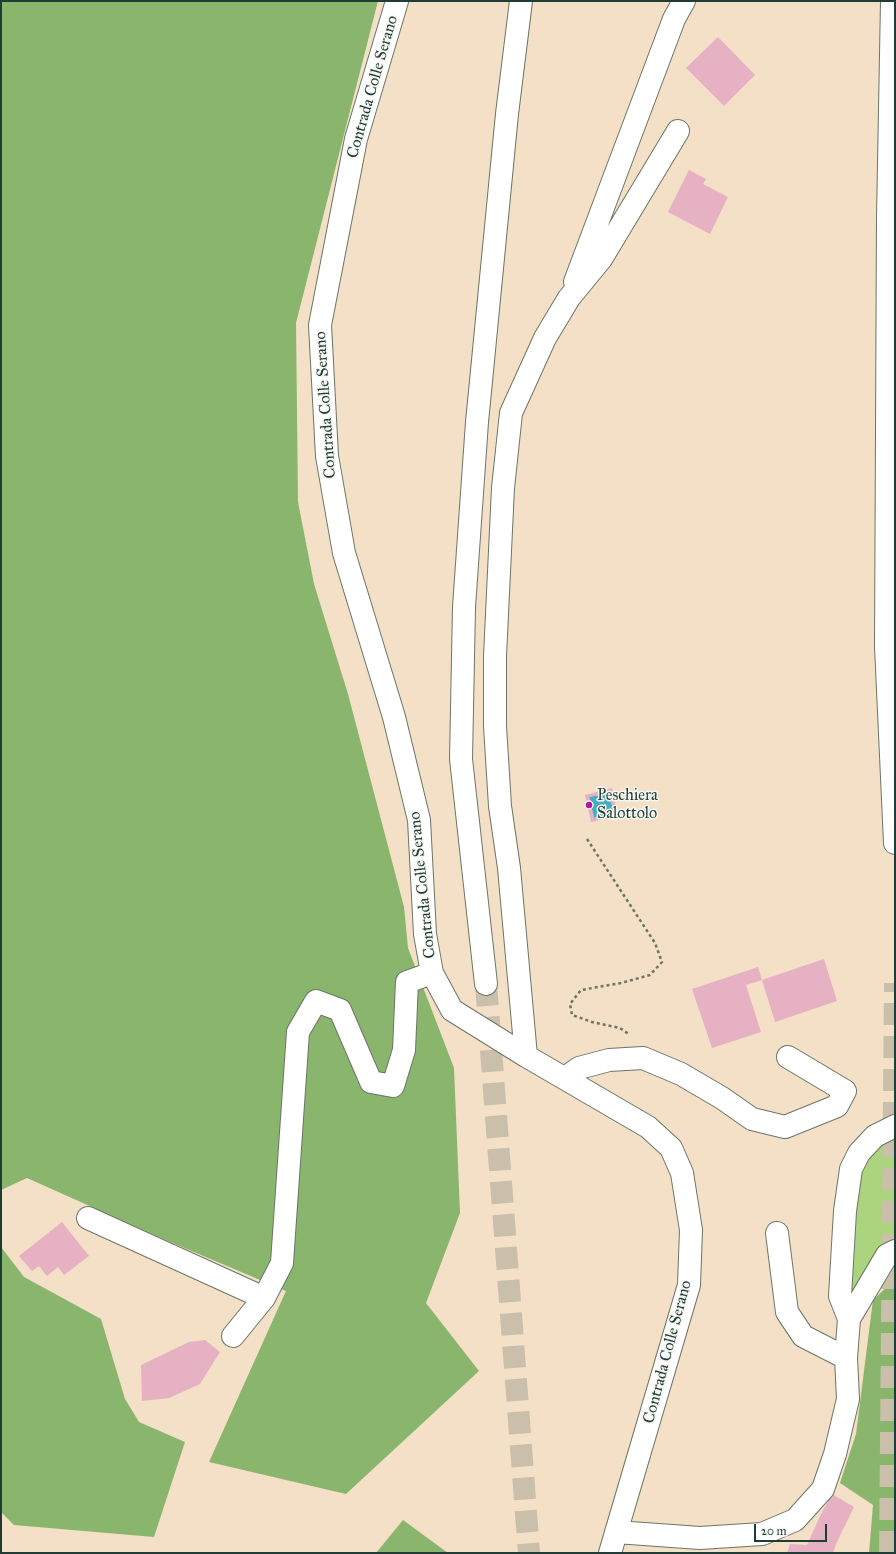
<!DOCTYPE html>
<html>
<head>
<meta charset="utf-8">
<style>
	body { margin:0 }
	#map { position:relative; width:896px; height:1554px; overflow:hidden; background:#f4dfc7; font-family:"IM FELL Great Primer",serif }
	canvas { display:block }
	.frame { position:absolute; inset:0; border:2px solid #1f3d34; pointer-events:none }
	.scale { position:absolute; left:754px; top:1524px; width:73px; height:18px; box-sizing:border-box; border:2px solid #1f3d34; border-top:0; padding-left:5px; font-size:12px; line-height:14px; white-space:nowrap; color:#1f3d34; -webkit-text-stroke:3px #f6f6f2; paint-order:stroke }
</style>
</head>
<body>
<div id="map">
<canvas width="896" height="1554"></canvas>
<div class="frame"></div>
<div class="scale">20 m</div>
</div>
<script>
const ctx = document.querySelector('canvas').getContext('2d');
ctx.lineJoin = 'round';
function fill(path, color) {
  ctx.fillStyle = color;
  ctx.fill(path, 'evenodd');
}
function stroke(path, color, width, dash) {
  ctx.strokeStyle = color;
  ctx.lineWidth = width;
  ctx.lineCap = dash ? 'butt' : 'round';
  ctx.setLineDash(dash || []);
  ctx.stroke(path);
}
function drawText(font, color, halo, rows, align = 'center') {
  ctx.font = font + ' "IM FELL Great Primer",serif';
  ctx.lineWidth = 3;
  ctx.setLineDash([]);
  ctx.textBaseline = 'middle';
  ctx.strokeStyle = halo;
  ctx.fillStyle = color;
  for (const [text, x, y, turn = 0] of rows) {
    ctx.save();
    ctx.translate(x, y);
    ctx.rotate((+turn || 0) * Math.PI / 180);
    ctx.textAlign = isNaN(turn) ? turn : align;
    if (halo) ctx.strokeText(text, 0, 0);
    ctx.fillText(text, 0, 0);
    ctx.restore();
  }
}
fill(new Path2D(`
	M 895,1134 L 895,1245 L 870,1275 L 846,1300 L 856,1174 L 868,1153 Z`), '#acd37e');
fill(new Path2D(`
	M 1,1 L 378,1 L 296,323 L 298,502 L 314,584 L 348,694 L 404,907 L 408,948 L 454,1068 L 460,1213 L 426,1303 L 479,1371 L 346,1494 L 209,1462 L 286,1291 L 168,1241 L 27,1178 L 1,1190 Z
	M 1,1247 L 24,1277 L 101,1319 L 125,1399 L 139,1422 L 185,1442 L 154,1537 L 14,1525 L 1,1512 Z
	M 895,1279 L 895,1553 L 869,1553 L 873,1505 L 840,1483 L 856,1434 L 873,1300 Z
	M 403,1520 L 448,1553 L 376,1553 Z`), '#89b56d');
fill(new Path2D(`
	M 609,793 L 614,813 L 594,818 L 589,797 Z`), '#44aec3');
fill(new Path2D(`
	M 718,37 L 755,75 L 724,106 L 686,68 Z
	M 689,170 L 706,179 L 703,184 L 728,197 L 710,234 L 668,212 Z
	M 612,788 L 618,816 L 591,822 L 585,795 ZM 609,793 L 614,813 L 594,818 L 589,797 Z
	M 824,959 L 837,1001 L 775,1022 L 762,980 Z
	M 758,967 L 762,980 L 746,985 L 761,1032 L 712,1048 L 692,989 Z
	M 62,1222 L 89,1256 L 64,1275 L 58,1267 L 47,1276 L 39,1266 L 32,1271 L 19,1256 Z
	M 205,1340 L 220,1352 L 200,1384 L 169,1398 L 142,1401 L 141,1365 L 189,1342 Z
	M 832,1494 L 854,1507 L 836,1544 L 833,1553 L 787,1553 L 790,1544 L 807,1545 L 820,1516 Z`), '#e6b1c2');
stroke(new Path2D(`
	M 486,984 L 529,1553
	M 890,1553 L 895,983`), '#c9bfaa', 22, [22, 11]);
const minor = new Path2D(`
	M 397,1 L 356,139 L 320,325 L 327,456 L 344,553 L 394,717 L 419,820 L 425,934 L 432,973 L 452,1010 L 526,1056 L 648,1127 L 671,1148 L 682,1173 L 691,1230 L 689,1285 L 610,1553
	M 575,282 L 674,19 L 684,1
	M 526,1056 L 509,868 L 500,806 L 495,726 L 495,656 L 503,488 L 511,413 L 545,338 L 569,298 L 601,259 L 678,131
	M 565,1078 L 579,1068 L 609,1060 L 643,1058 L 681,1074 L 722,1098 L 752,1119 L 785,1127 L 837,1106 L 845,1091 L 788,1057
	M 88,1218 L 264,1298
	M 777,1233 L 787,1312 L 803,1336 L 846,1358
	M 849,1319 L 887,1255 L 895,1251
	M 233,1336 L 264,1298 L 282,1263 L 298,1032 L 316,1001 L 340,1010 L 371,1082 L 393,1086 L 404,1050 L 407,982 L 432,973
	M 616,1532 L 700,1538 L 762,1534 L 795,1520 L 823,1489 L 835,1454 L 848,1399 L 846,1358 L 849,1319 L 840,1296 L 845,1211 L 851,1169 L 859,1153 L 875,1136 L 895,1126`);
const major = new Path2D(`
	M 892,1 L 888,218 L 886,646 L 895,843
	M 486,984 L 461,759 L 464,607 L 477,422 L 507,114 L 521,1`);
stroke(minor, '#6a7667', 24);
stroke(major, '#6a7667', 24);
stroke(new Path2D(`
	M 587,839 L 655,943 L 662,962 L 650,975 L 621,983 L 581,990 L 570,1004 L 572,1015 L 592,1022 L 620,1028 L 630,1035`), '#6a7667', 2.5, [3, 3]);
stroke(minor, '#fff', 22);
stroke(major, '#fff', 22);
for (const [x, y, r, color] of [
	[589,805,4,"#b5179e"]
]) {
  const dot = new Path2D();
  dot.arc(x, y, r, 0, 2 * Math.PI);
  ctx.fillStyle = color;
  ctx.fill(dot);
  stroke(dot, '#f6f6f2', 1.5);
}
drawText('16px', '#1f3d34', '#f6f6f2', [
	["Contrada Colle Serano",373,87,-74],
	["Contrada Colle Serano",326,405,-94],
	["Contrada Colle Serano",423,885,-96],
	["Contrada Colle Serano",668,1352,-75]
]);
drawText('16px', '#1f3d34', '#f6f6f2', [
	["Peschiera",597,796],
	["Salottolo",597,814]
], 'left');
</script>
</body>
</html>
